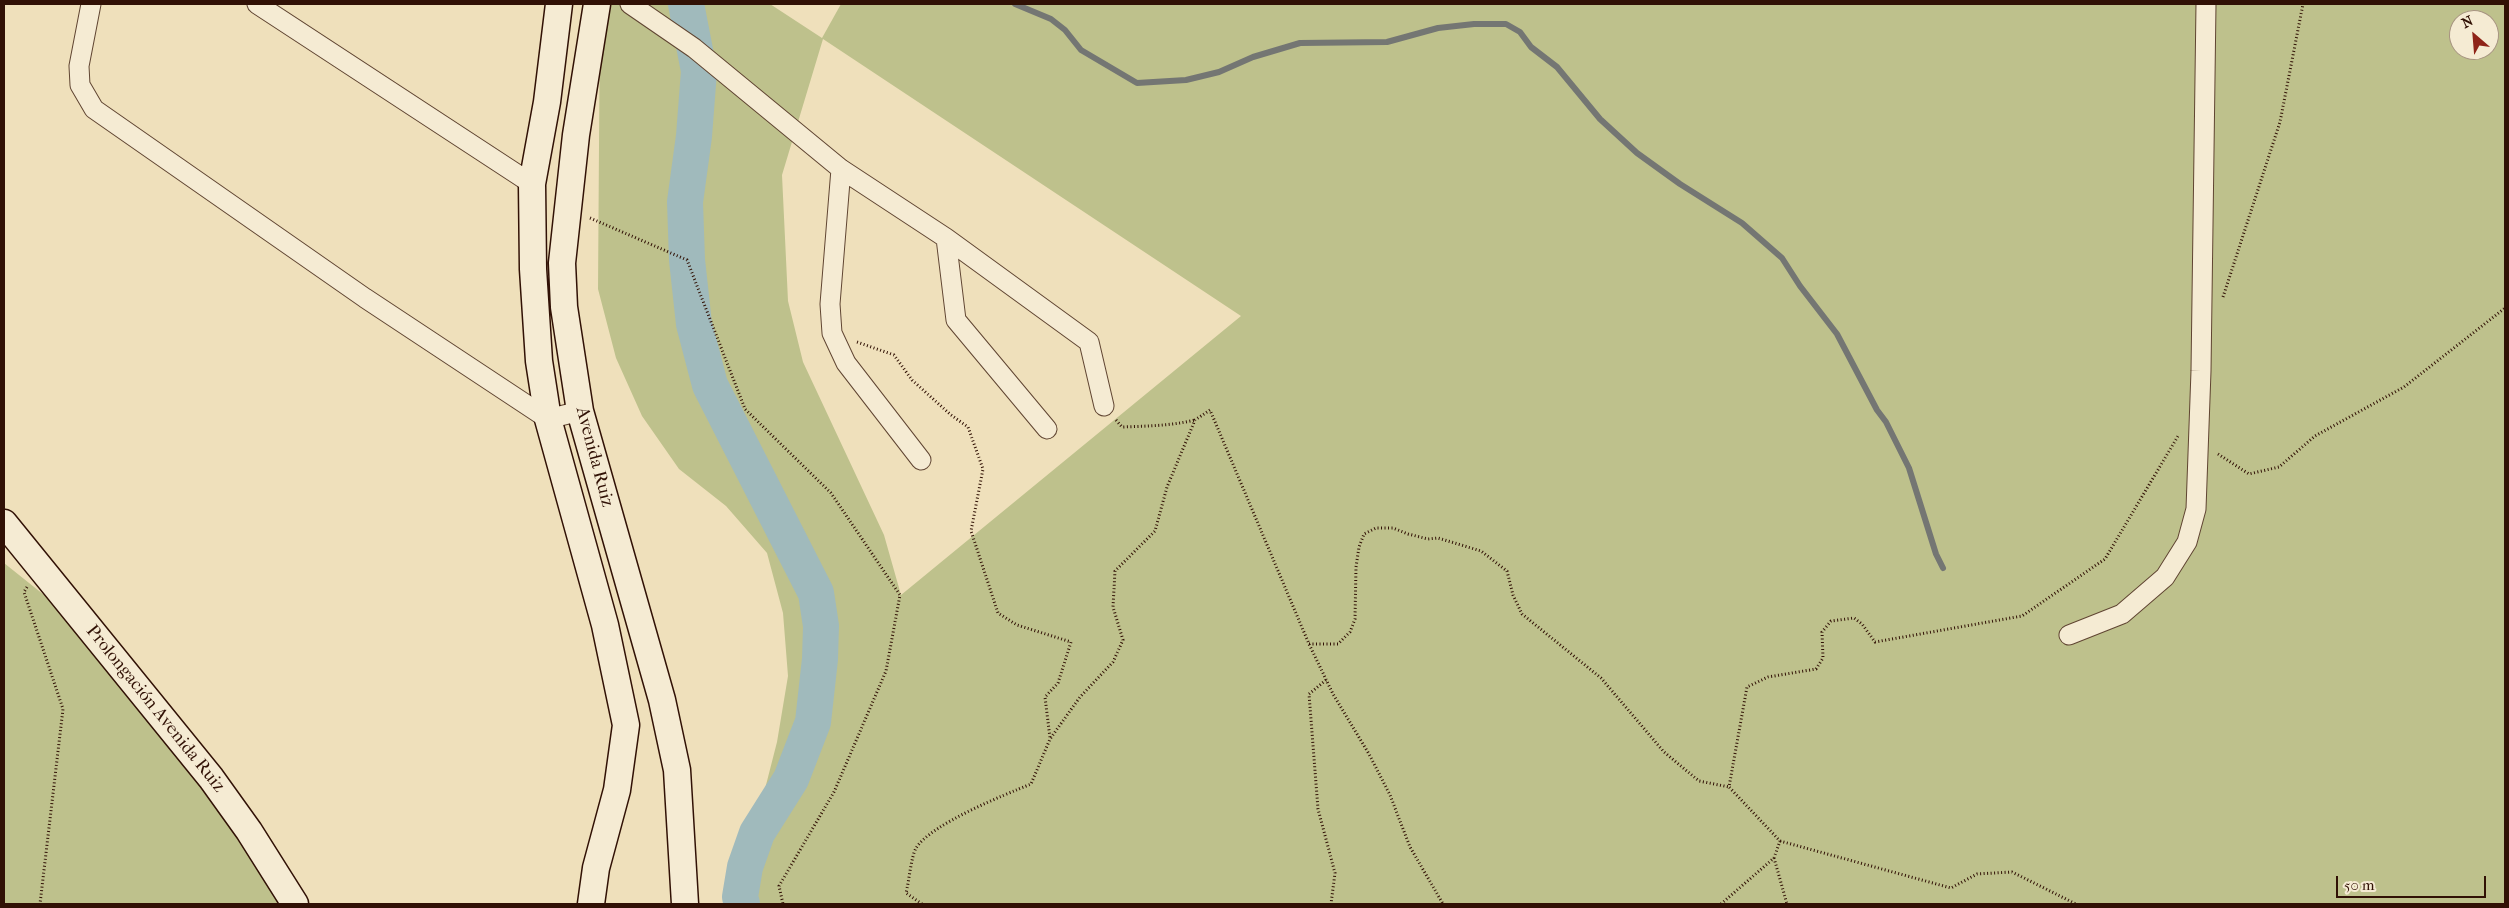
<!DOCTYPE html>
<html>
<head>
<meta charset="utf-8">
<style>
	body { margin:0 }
	#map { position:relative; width:2509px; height:908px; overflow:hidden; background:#efe0bb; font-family:"IM FELL French Canon",serif }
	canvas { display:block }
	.frame { position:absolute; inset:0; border:5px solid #311105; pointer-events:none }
	.north { position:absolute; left:2449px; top:10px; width:50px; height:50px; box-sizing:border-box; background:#f5ebd3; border:1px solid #a79481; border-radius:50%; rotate:333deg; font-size:14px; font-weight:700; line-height:20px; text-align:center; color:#311105 }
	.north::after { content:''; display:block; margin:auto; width:18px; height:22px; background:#8f2418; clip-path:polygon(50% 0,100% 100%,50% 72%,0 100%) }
	.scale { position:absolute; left:2336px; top:876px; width:150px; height:22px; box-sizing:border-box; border:2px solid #311105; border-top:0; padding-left:6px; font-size:15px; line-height:18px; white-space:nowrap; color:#311105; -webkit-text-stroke:4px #f5ebd3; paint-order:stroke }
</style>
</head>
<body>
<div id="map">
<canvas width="2509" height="908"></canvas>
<div class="frame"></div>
<div class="north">N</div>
<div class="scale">50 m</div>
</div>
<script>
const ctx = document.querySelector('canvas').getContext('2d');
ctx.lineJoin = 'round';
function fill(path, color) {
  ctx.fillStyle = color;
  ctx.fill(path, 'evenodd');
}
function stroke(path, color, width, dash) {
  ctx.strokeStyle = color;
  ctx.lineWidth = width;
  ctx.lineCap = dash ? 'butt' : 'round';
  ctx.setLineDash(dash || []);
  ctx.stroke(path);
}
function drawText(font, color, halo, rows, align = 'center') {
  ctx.font = font + ' "IM FELL French Canon",serif';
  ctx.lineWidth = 5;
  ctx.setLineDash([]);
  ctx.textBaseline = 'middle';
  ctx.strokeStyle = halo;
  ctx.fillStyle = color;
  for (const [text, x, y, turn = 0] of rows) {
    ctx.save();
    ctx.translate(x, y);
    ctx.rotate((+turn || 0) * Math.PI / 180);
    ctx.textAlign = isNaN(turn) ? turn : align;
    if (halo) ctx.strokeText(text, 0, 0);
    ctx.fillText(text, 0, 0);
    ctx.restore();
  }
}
fill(new Path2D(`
	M 600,4 L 770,4 L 822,38 L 841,4 L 2505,4 L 2505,904 L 739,904 L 745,867 L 777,742 L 788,676 L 783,613 L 767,553 L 726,506 L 679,469 L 642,416 L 616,358 L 598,289 ZM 2459,20 L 2489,20 L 2489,50 L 2459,50 ZM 823,39 L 1241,316 L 901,595 L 884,535 L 803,362 L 788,301 L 782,175 Z
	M 4,563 L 133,666 L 291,904 L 4,904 Z`), '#bec18c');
stroke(new Path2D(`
	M 1015,4 L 1051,19 L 1065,30 L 1081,50 L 1137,83 L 1186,80 L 1219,72 L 1253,57 L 1300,43 L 1387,42 L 1438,28 L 1474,24 L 1506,24 L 1520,32 L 1531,47 L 1557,67 L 1600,119 L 1637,153 L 1680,184 L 1742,223 L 1782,258 L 1800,286 L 1837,334 L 1877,410 L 1886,422 L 1909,468 L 1936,554 L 1943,568`), '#747673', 6);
stroke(new Path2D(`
	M 686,4 L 699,71 L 694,136 L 685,202 L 687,260 L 694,324 L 710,385 L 816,593 L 821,626 L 820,659 L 813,722 L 791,779 L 757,833 L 745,867 L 740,897 L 742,904`), '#a0babc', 36);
const street = new Path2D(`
	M 91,4 L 79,66 L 80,85 L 94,109 L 365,298 L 548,419 L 580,411
	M 257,4 L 532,184
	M 630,4 L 694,48 L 841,169 L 946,238 L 1089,342 L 1104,406
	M 841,169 L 830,304 L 832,333 L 846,363 L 921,460
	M 946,238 L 956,320 L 1047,429
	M 2069,635 L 2122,614 L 2165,577 L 2187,542 L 2196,509 L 2201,371 L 2206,4`);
const secondary = new Path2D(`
	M 559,4 L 547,102 L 532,184 L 533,269 L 539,361 L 548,419 L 605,625 L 626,725 L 617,790 L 596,868 L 591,904
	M 597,4 L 576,135 L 562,263 L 564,307 L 580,411 L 662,700 L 677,770 L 685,904
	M 4,523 L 211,778 L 249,831 L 295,904`);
stroke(street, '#604532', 21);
stroke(secondary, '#311105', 29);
stroke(new Path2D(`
	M 590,218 L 687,260 L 745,409 L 831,493 L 900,595 L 886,671 L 834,792 L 779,886 L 783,904
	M 2223,297 L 2280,122 L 2303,4
	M 857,342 L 894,355 L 912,380 L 951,415 L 968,427 L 983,469 L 971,531 L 998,613 L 1017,625 L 1071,642 L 1058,683 L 1045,697 L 1050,738
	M 1116,420 L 1122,427 C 1147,426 1170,426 1195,420
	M 2218,454 L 2249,474 L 2279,467 L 2315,436 L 2404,387 L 2505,308
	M 27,587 L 24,592 L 63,709 L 40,904
	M 1309,644 L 1338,644 L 1350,632 L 1355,619 L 1356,567 L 1359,547 L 1364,534 L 1376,528 L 1393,528 L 1408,534 L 1428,539 L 1438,538 L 1481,551 L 1507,571 L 1513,595 L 1522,614 L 1601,678 L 1664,752 L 1699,781 L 1729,787
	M 1326,680 L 1309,694 L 1318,809 L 1335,873 L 1331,904
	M 1780,841 L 1951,888 L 1977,874 L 2012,872 L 2076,904
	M 1774,858 L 1787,904
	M 922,904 L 906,893 C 909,882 911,857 916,848 C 931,824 1004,795 1031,784 L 1050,739 L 1080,697 L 1113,662 L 1123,640 L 1113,607 L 1115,571 L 1155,531 L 1167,487 L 1195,420 L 1210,410 L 1309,644 L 1333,694 L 1369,754 L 1390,795 L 1410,847 L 1443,904
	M 1721,904 L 1774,858 L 1780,841 L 1729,787 L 1747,687 L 1768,677 L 1816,669 L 1823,658 L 1822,632 L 1831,621 L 1854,618 L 1862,624 L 1875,642 L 2022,616 L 2105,559 L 2178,436`), '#311105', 3, [1, 2.5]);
stroke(street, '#f5ebd3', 19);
stroke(secondary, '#f5ebd3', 26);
drawText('18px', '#311105', '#f5ebd3', [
	["Avenida Ruiz",594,457,75],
	["Prolongación Avenida Ruiz",155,709,51]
]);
</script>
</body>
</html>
